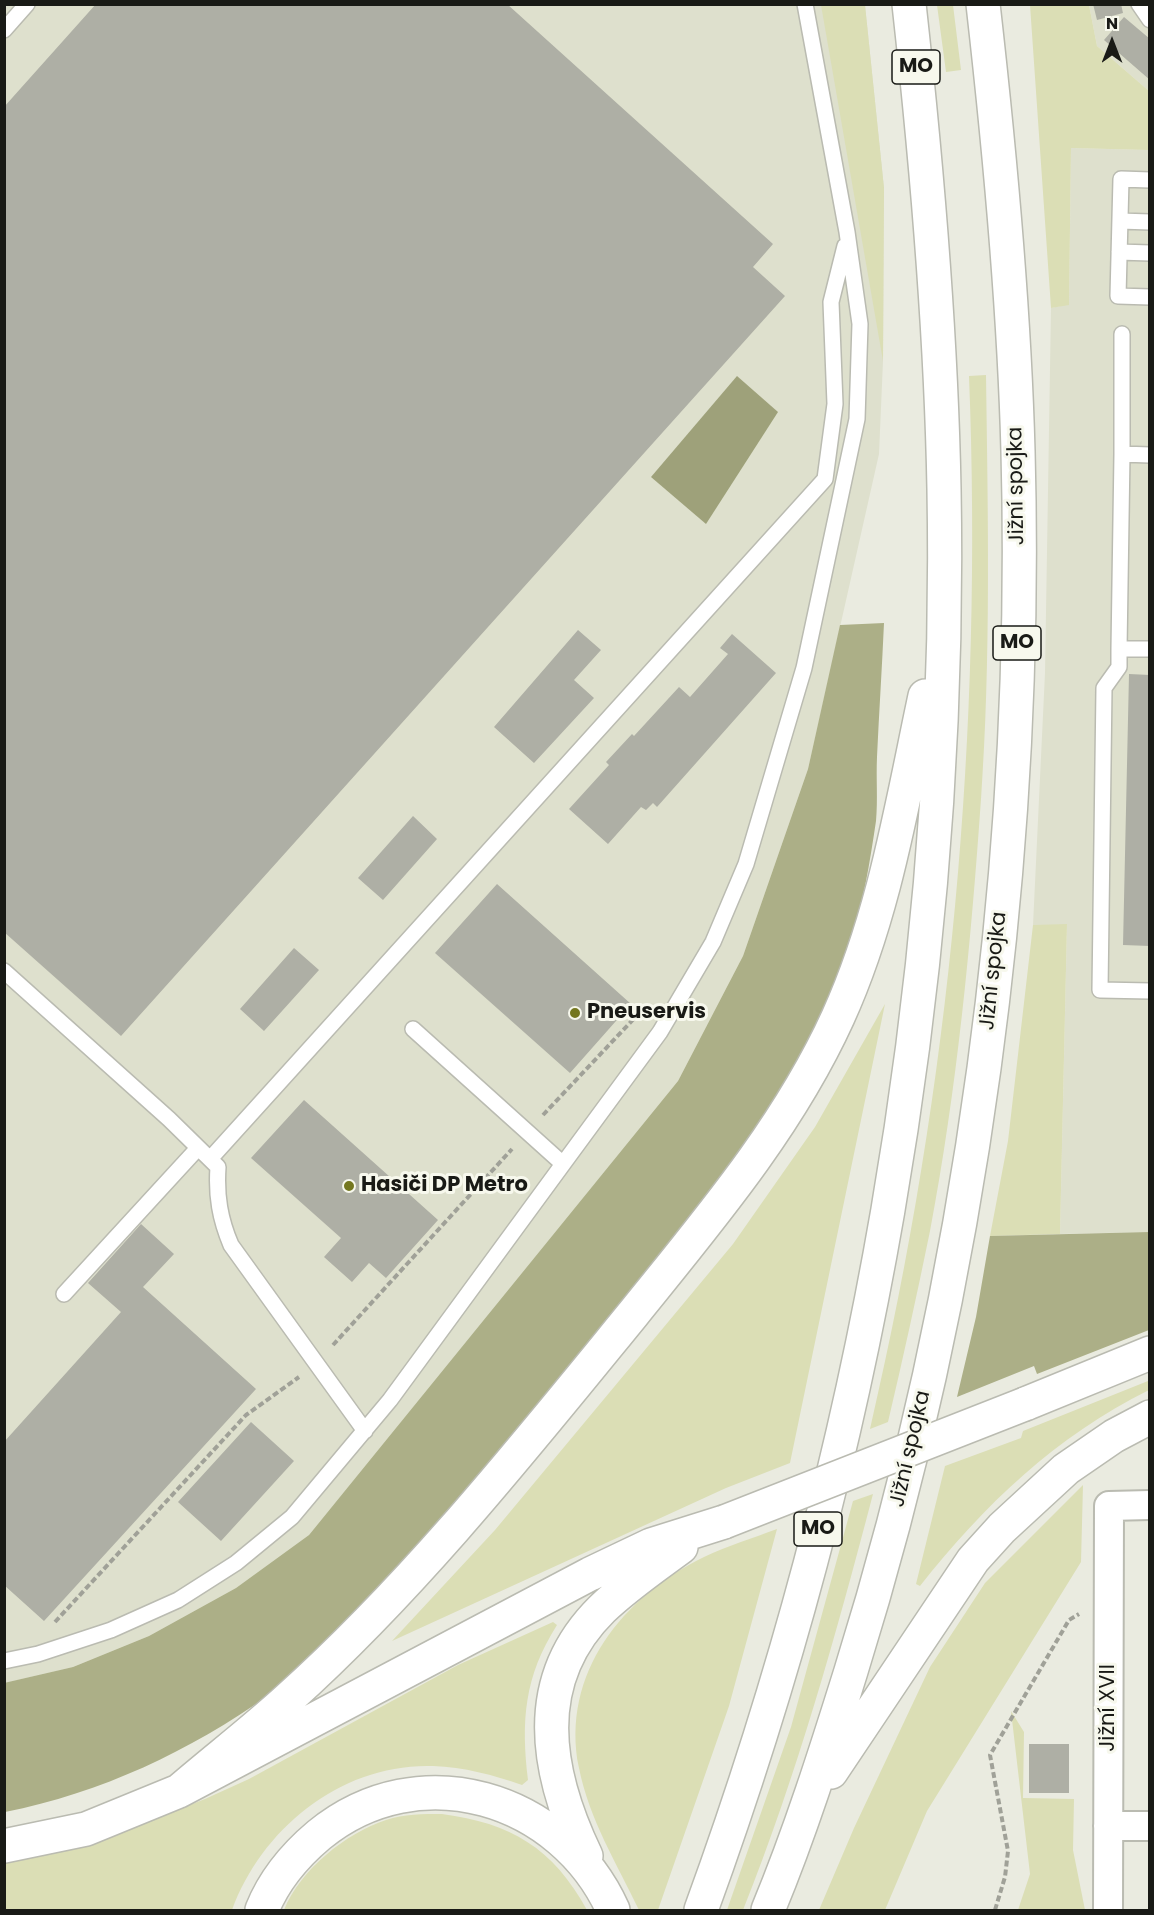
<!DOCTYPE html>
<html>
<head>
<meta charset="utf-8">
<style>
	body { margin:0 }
	#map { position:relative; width:1154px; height:1915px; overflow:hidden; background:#eaebe0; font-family:Poppins,sans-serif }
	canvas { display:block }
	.frame { position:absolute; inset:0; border:6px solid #191a16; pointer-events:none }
	.north { position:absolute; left:1082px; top:12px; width:60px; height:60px; -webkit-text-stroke:4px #f7f8ed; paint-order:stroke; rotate:0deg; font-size:16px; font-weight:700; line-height:24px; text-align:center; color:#191a16 }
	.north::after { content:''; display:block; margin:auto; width:21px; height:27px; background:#191a16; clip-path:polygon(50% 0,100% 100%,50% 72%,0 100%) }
</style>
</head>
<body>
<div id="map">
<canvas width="1154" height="1915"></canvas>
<div class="frame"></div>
<div class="north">N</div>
</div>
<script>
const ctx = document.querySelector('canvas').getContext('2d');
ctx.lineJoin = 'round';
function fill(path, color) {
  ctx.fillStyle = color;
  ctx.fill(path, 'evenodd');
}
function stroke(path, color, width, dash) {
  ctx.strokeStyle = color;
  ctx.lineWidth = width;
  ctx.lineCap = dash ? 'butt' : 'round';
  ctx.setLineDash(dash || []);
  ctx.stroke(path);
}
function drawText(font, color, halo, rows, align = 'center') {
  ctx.font = font + ' Poppins,sans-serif';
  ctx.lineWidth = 6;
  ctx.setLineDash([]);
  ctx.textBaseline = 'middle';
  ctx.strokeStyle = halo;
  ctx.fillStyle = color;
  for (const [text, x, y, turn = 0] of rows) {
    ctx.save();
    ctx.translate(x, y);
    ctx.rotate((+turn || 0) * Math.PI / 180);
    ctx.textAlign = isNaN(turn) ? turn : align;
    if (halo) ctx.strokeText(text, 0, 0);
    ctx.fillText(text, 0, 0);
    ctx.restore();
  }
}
fill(new Path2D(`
	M 4,5 L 865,5 L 884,188 L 883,361 L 879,454 L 808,769 L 743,956 L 678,1081 L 309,1535 L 236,1588 L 149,1636 L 73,1667 L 5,1683 Z
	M 1089,5 L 1149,5 L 1149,91 L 1097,46 Z
	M 1071,148 L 1149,150 L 1149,1232 L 1060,1234 L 1067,925 L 1033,925 L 1045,673 L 1051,308 L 1069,304 Z`), '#dee0cd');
fill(new Path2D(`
	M 821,5 L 865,5 L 884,188 L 883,361 Z
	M 937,5 L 953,5 L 961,70 L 946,72 Z
	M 1030,5 L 1089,5 L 1097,46 L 1149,91 L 1149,150 L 1071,148 L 1069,305 L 1051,308 Z
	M 986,375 C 988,517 991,658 981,799 C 971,943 957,1089 930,1231 C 917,1295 903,1358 888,1422 L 870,1429 C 951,1084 983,730 969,376 Z
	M 1067,924 L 1060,1234 L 990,1236 L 1008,1141 L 1033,925 Z
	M 885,1004 L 790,1463 L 726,1488 L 392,1641 L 495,1530 L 733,1244 L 815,1127 Z
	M 1148,1381 L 1149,1390 C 1055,1437 985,1504 920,1586 L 916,1584 L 945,1466 L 1021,1438 L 1023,1431 Z
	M 1083,1485 L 1081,1562 L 927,1811 L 885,1910 L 819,1910 L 854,1828 L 930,1667 L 985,1583 Z
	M 873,1494 C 836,1635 797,1775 743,1910 L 727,1910 L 791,1727 L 853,1501 Z
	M 777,1529 L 729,1706 L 658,1910 L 639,1910 C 617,1864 589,1819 579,1768 C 560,1673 624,1596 704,1557 C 727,1546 753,1538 777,1529 Z
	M 553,1622 L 557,1625 C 524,1677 521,1721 528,1780 L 522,1785 C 493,1775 464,1767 433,1766 C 342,1763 262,1828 232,1910 L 5,1910 L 4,1862 L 146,1822 L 205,1799 L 249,1779 L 458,1665 Z
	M 1011,1711 L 1024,1732 L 1023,1798 L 1074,1799 L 1073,1850 L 1085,1910 L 1018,1910 L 1030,1874 Z
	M 442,1814 C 511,1823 553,1848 587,1910 L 284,1910 C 300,1870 346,1833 386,1820 C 404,1814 423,1814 442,1814 Z`), '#dbdeb5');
fill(new Path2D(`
	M 884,623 C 882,668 879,713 877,757 C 876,778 878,800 876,821 C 870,861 863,906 850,944 C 783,1133 638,1285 512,1436 C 455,1506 397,1572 332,1635 C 312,1655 292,1679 269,1695 C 190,1751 101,1793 5,1812 L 4,1683 L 73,1667 L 149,1636 L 236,1588 L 309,1535 L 678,1081 L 743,956 L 808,769 L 840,625 Z
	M 1149,1232 L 1149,1330 L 1037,1374 L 1034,1366 L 957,1397 L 976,1317 L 990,1236 Z`), '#acaf87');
fill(new Path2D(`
	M 737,376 L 778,412 L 706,524 L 651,477 Z`), '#9ea17a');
fill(new Path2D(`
	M 96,4 L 507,4 L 773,244 L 753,267 L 785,296 L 121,1036 L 4,932 L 4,107 Z
	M 1093,4 L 1121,4 L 1123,13 L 1097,20 Z
	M 1124,17 L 1150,39 L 1150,80 L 1104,40 Z
	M 578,630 L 601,650 L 574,680 L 594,698 L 534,763 L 494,727 Z
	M 732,634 L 776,673 L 657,807 L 653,803 L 646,810 L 641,807 L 608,844 L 569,809 L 609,765 L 606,762 L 632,734 L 634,736 L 679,687 L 690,697 L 728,654 L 720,648 Z
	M 1129,674 L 1150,675 L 1150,946 L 1123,945 Z
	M 413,816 L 437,839 L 383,900 L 358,878 Z
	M 497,884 L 631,1004 L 570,1073 L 435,953 Z
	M 294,948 L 319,970 L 264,1031 L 240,1009 Z
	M 304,1100 L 438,1220 L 386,1278 L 369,1263 L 352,1282 L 324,1257 L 341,1238 L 251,1158 Z
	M 141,1224 L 174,1254 L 143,1287 L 256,1389 L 44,1621 L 4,1585 L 4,1442 L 121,1312 L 88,1283 Z
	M 251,1422 L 294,1461 L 221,1541 L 178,1502 Z
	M 1029,1744 L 1069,1744 L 1069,1793 L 1029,1793 Z`), '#aeafa5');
const lane = new Path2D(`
	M 1139,4 L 1150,20
	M 4,30 L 27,4
	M 1150,180 L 1121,179 L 1118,296 L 1150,297
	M 1120,221 L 1150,222
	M 1119,252 L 1150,253
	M 1122,454 L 1122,334
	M 1150,455 L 1122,454 L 1119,649 L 1150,649
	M 1119,649 L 1119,667 L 1104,688 L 1100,990 L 1150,991
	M 4,971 L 169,1119 L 218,1167 C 216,1196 220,1219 231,1245 L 365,1431
	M 413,1029 L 563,1164
	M 210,1159 L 825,479 L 835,404 L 831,302 L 845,246
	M 64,1294 L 198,1148
	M 4,1661 L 38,1654 L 111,1630 L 178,1600 L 236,1563 L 292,1517 L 390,1400 L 563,1164 L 660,1032 L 713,942 L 746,864 L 804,668 L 857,419 L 860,324 L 847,232 L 805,4`);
const street = new Path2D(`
	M 1108,1826 L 1150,1826
	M 1108,1910 L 1109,1506 L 1150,1505`);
const highway = new Path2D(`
	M 1025,1404 L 1150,1353
	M 831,1772 L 973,1560 L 1002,1528 L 1066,1469 L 1114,1436 L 1150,1417
	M 179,1791 C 215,1760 253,1731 288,1699 C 414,1586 526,1445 633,1314 C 708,1221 788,1127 838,1017 C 884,916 902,804 925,696
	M 4,1846 L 86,1829 L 179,1791 L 590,1574 L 651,1545 L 724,1522
	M 586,1856 C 546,1773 529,1681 602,1609 C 626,1586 654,1567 681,1547
	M 262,1910 C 274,1880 294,1856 319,1835 C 419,1753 562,1797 613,1910
	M 701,1910 C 866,1458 953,972 944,489 C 941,327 927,166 909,4
	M 768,1910 C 800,1833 826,1751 851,1671 C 972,1284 1029,857 1018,451 C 1014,302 1000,153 983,4`);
stroke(lane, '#babbb1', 18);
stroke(street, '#babbb1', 32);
stroke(highway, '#babbb1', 36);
stroke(new Path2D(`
	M 543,1115 L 643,1009
	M 333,1345 L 512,1149
	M 55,1622 L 246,1415 L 299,1377
	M 995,1910 L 1005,1877 L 1008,1851 L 990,1755 L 1069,1620 L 1079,1614`), '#a0a198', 4, [6, 3]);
stroke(lane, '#fff', 15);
stroke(street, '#fff', 28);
stroke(highway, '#fff', 33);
const highwayBridge = new Path2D(`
	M 724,1522 L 1025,1404`);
stroke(highwayBridge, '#babbb1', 36, []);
stroke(highwayBridge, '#fff', 33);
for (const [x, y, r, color] of [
	[575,1013,6,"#74771f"],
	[349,1186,6,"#74771f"]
]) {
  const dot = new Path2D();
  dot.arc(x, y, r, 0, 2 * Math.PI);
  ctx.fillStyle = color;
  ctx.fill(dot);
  stroke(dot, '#f7f8ed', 2);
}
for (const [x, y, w] of [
	[916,67,48],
	[1017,643,48],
	[818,1529,48]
]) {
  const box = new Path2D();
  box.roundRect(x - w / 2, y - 17, w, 34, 4.5);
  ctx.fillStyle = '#f7f8ed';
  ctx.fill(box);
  stroke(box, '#191a16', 1.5);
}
drawText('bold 20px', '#191a16', null, [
	["MO",916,67],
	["MO",1017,643],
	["MO",818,1529]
]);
drawText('21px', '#191a16', '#f7f8ed', [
	["Jižní spojka",1017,486,-91],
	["Jižní spojka",994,971,-84],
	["Jižní spojka",911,1449,-77],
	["Jižní XVII",1109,1708,-90]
]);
drawText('bold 21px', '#191a16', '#f7f8ed', [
	["Pneuservis",587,1013],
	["Hasiči DP Metro",361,1186]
], 'left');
</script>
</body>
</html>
